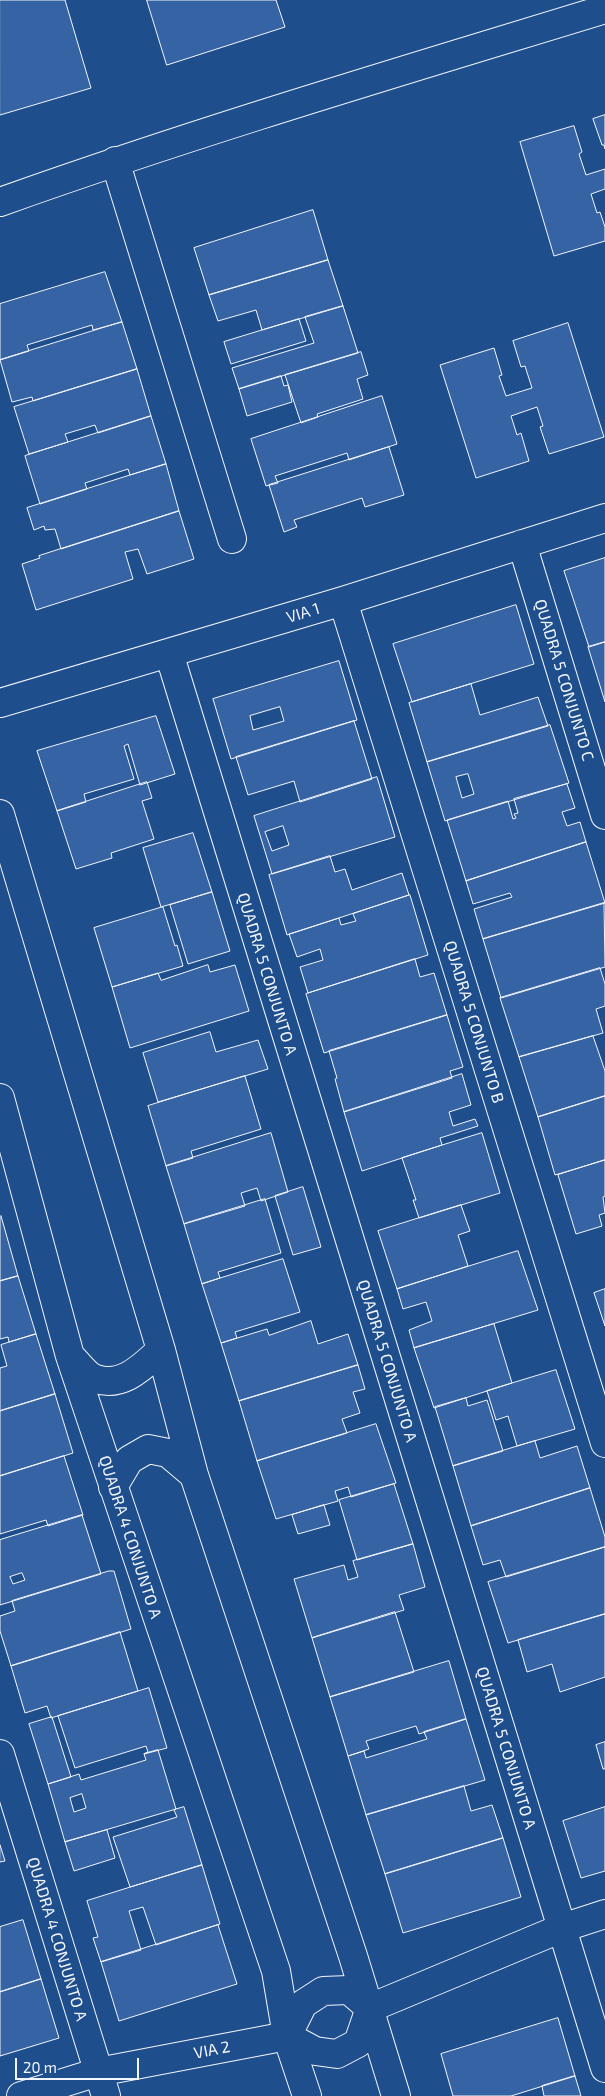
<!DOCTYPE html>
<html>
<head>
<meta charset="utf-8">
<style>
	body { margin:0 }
	#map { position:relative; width:605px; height:2096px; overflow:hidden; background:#1f4e8c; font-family:"Exo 2",sans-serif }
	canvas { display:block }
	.scale { position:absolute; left:15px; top:2058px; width:124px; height:22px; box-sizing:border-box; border:2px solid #f2f6ff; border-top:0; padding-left:6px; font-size:15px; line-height:18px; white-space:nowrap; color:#f2f6ff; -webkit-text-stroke:4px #1f4e8c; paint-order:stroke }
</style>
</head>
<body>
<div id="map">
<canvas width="605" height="2096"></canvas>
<div class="scale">20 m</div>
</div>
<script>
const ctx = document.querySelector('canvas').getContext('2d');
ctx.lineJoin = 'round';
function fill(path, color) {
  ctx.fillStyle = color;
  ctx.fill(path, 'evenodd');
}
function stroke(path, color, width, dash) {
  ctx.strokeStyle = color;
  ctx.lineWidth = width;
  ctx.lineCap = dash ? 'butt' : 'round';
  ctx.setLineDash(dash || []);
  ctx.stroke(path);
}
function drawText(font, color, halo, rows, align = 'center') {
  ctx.font = font + ' "Exo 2",sans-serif';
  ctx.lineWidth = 4;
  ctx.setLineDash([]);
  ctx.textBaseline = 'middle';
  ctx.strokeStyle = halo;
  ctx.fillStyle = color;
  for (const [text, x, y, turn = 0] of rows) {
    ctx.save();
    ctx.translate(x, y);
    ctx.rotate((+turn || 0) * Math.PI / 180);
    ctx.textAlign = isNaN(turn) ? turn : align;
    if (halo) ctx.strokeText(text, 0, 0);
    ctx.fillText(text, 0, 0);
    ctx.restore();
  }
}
const building = new Path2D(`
	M 0,0 L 65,0 L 91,88 L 0,115 Z
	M 147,0 L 276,0 L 285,27 L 167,65 Z
	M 605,115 L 605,149 L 604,145 L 602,145 L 593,119 Z
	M 574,126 L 582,152 L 579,154 L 586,175 L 605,169 L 605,189 L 591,194 L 597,213 L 600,212 L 605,227 L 605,241 L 554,256 L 520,142 Z
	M 313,210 L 328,260 L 209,295 L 194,248 Z
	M 328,260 L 343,306 L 262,330 L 256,310 L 218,321 L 209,295 Z
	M 105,272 L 122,322 L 93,330 L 92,325 L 27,345 L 29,351 L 0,360 L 0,304 Z
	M 343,306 L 358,353 L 239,389 L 232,368 L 314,343 L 305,317 Z
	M 299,319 L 306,341 L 231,364 L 224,342 Z
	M 122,322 L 137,369 L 33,401 L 32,397 L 12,402 L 0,360 Z
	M 568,323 L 604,437 L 549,454 L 540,427 L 543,426 L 537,407 L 511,416 L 517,435 L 521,433 L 529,461 L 476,478 L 440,365 L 494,348 L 502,375 L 499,376 L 506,396 L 532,388 L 525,366 L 521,367 L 513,341 Z
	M 361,352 L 368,375 L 357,379 L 363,399 L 317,414 L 318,417 L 301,423 L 285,375 Z
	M 137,369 L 151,416 L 98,433 L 95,425 L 65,434 L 68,442 L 29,454 L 14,407 Z
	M 281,376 L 284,386 L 288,385 L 292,402 L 247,416 L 239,389 Z
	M 382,396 L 397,444 L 349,460 L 347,453 L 275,476 L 278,483 L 266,486 L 251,439 Z
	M 151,416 L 166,464 L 130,475 L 128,469 L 85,483 L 87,489 L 40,504 L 25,456 Z
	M 389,447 L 404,495 L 365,507 L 362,498 L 294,520 L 297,527 L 284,532 L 269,485 Z
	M 166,464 L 179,511 L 61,549 L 55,529 L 45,530 L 44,526 L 34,530 L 27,508 Z
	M 179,511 L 194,559 L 147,574 L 138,549 L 125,552 L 133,579 L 36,610 L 22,564 L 40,558 L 39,556 Z
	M 605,558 L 605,642 L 589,647 L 564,571 Z
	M 516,605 L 534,664 L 412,702 L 393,644 Z
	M 605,642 L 605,702 L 588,647 Z
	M 339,661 L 357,720 L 231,759 L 213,699 ZM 280,707 L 284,721 L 253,730 L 250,716 Z
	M 471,684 L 480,715 L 538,697 L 548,726 L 427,762 L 409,703 Z
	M 156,716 L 175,774 L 140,785 L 128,744 L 124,746 L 134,779 L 84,794 L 86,802 L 57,811 L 37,751 Z
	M 354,721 L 372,779 L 300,802 L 294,781 L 248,795 L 236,757 Z
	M 550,725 L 569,783 L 445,821 L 427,762 ZM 468,774 L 474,794 L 462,798 L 456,777 Z
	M 377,777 L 395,837 L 272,874 L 254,816 ZM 283,826 L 289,845 L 272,851 L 265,832 Z
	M 147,782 L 152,798 L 142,801 L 154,839 L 111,853 L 112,858 L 76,869 L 57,811 Z
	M 567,784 L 575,808 L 562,812 L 567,826 L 580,822 L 586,842 L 466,881 L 447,820 L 508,801 L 513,819 L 516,818 L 514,814 L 518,813 L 514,799 Z
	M 193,833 L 212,892 L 161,907 L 143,848 Z
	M 586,842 L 605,903 L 483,939 L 474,909 L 512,897 L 510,893 L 473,904 L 466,881 Z
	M 330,856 L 335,872 L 345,869 L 352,890 L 402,873 L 409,895 L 287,935 L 269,875 Z
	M 212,892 L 230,951 L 188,964 L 170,905 Z
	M 410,895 L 428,955 L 308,993 L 300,967 L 323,960 L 320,949 L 297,957 L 289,934 L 339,918 L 341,925 L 356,921 L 353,914 Z
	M 604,903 L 605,967 L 501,998 L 483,939 Z
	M 163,907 L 175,946 L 177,945 L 183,966 L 112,987 L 94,928 Z
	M 415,959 L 420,977 L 434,973 L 447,1015 L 324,1053 L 306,994 Z
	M 208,965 L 210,972 L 235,965 L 249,1011 L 130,1048 L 112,987 L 158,973 L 161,980 Z
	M 600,968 L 605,984 L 605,1006 L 596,1009 L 603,1033 L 519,1057 L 500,998 Z
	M 447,1015 L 463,1067 L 450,1071 L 452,1078 L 344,1112 L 335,1079 L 337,1078 L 329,1051 Z
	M 210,1032 L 216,1052 L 258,1040 L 268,1069 L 158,1102 L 143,1053 Z
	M 593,1036 L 605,1071 L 605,1096 L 538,1117 L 519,1057 Z
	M 462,1074 L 471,1105 L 449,1112 L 453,1126 L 475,1119 L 478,1126 L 440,1138 L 442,1145 L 362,1171 L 344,1112 Z
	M 245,1076 L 261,1129 L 191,1151 L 193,1158 L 166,1166 L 148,1106 Z
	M 605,1096 L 605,1160 L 555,1175 L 538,1117 Z
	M 271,1133 L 288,1192 L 261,1201 L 257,1188 L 241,1193 L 245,1206 L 184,1224 L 166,1166 Z
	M 482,1133 L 500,1193 L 419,1218 L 413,1200 L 416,1200 L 402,1158 Z
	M 605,1160 L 605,1196 L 603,1197 L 605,1213 L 599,1215 L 602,1226 L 576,1234 L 558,1175 Z
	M 303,1187 L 321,1247 L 293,1255 L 275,1196 Z
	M 265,1199 L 281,1253 L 218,1272 L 220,1278 L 202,1284 L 184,1224 Z
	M 461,1205 L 470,1231 L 458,1235 L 468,1266 L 397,1289 L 378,1231 Z
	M 1,1216 L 18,1276 L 0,1281 L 0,1217 Z
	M 518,1251 L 538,1310 L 414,1348 L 409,1330 L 432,1321 L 426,1302 L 403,1309 L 397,1289 Z
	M 283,1259 L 300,1312 L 235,1332 L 237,1338 L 221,1343 L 202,1284 Z
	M 18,1276 L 36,1334 L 9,1342 L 8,1337 L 0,1339 L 0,1281 Z
	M 605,1289 L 605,1326 L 594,1293 Z
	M 311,1321 L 318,1344 L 348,1334 L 358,1365 L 239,1401 L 221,1343 L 267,1329 L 269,1335 Z
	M 494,1324 L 512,1383 L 434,1408 L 414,1348 Z
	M 36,1334 L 55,1394 L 0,1411 L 0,1368 L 7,1366 L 1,1345 Z
	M 358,1365 L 365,1389 L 353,1392 L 360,1413 L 342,1419 L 347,1433 L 257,1461 L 239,1401 Z
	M 556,1370 L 575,1429 L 517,1446 L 508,1416 L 496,1420 L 487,1391 Z
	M 55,1394 L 73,1453 L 0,1476 L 0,1411 Z
	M 466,1398 L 468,1406 L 487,1400 L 503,1451 L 453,1466 L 435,1407 Z
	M 376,1424 L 396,1483 L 351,1497 L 348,1487 L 335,1491 L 338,1501 L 276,1519 L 257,1461 Z
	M 535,1441 L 540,1458 L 577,1446 L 590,1488 L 471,1526 L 453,1466 Z
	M 64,1456 L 83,1515 L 48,1526 L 46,1520 L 0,1534 L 0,1476 Z
	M 394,1484 L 413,1544 L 357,1560 L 339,1500 Z
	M 590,1488 L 605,1537 L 605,1547 L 506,1577 L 500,1560 L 483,1565 L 471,1526 Z
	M 324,1505 L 330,1525 L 298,1534 L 292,1515 Z
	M 82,1515 L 101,1574 L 0,1605 L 0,1540 ZM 22,1573 L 25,1580 L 13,1584 L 10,1577 Z
	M 413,1544 L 425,1587 L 399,1595 L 404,1610 L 312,1638 L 294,1579 L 344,1565 L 348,1580 L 358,1577 L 353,1561 Z
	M 605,1547 L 605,1614 L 508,1643 L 488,1582 Z
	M 109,1571 L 114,1571 L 131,1629 L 11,1666 L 0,1631 L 0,1616 L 15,1611 L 12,1601 Z
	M 395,1612 L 414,1672 L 330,1697 L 312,1638 Z
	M 605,1614 L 605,1677 L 560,1692 L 552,1664 L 527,1672 L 518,1640 Z
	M 120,1632 L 138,1691 L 51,1718 L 47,1706 L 25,1713 L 11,1666 Z
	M 449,1661 L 466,1719 L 419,1734 L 416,1726 L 366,1741 L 369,1749 L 348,1756 L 330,1697 Z
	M 149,1688 L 167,1748 L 144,1754 L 148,1752 L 146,1746 L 75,1768 L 58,1716 Z
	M 52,1717 L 71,1777 L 48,1784 L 29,1724 Z
	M 466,1719 L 485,1780 L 366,1815 L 348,1756 L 364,1751 L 366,1758 L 427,1739 L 424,1732 Z
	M 605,1742 L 605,1769 L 603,1769 L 596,1745 Z
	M 158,1750 L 176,1809 L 65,1842 L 48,1784 L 79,1774 L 81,1780 L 146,1760 L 144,1754 ZM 82,1794 L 86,1808 L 74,1812 L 70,1798 Z
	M 464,1786 L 471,1811 L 492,1805 L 503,1838 L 385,1874 L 366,1815 Z
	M 184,1807 L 202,1865 L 130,1887 L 113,1837 L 177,1817 L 174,1810 Z
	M 605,1807 L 605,1871 L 581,1878 L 563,1821 Z
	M 107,1830 L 115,1858 L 74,1871 L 65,1842 Z
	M 503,1838 L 521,1897 L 403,1933 L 385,1874 Z
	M 0,1845 L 5,1861 L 0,1862 Z
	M 202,1865 L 220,1924 L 156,1945 L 143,1907 L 129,1911 L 141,1950 L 101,1962 L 93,1938 L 98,1937 L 87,1901 Z
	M 23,1920 L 41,1979 L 0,1992 L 0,1927 Z
	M 218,1925 L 237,1984 L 119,2021 L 101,1962 Z
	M 41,1979 L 59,2038 L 0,2056 L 0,1992 Z
	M 558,2018 L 575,2076 L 511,2096 L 453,2096 L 441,2054 Z
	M 575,2076 L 581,2096 L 544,2096 L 542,2086 Z`);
fill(building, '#3563a3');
stroke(building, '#f2f6ff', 1);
const minor = new Path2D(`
	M 115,161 L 232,539
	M 0,202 C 199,131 402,71 605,9
	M 522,544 L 605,815
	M 343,601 L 605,1443
	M 169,653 L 605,2068
	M 0,703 L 343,601 L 605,518
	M 0,1754 L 106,2096
	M 370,2008 L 562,1928 L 605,1914
	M 287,2036 L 315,2051 L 337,2054 L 358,2043 L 370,2008
	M 287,2036 L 303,2004 L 323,1991 L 349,1990 L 370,2008
	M 21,2096 L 98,2072 L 287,2036`);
const tertiary = new Path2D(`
	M 0,814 L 161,1350 L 194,1475 L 353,1956 L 396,2096
	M 0,1098 L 70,1356 L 276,1971 L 287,2036 L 307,2096
	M 70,1356 C 77,1362 87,1377 96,1379 C 123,1388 143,1366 161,1350
	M 113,1487 L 129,1460 L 148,1449 L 168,1453 L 194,1475`);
stroke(minor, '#f2f6ff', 30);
stroke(tertiary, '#f2f6ff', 30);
stroke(minor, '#1f4e8c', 28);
stroke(tertiary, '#1f4e8c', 28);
drawText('16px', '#f2f6ff', '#1f4e8c', [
	["VIA 1",303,613,-17],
	["QUADRA 5 CONJUNTO C",564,680,73],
	["QUADRA 5 CONJUNTO A",267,974,73],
	["QUADRA 5 CONJUNTO B",474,1022,73],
	["QUADRA 5 CONJUNTO A",387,1361,73],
	["QUADRA 4 CONJUNTO A",130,1537,72],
	["QUADRA 5 CONJUNTO A",506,1748,73],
	["QUADRA 4 CONJUNTO A",57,1939,73],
	["VIA 2",212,2050,-11]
]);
</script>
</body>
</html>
